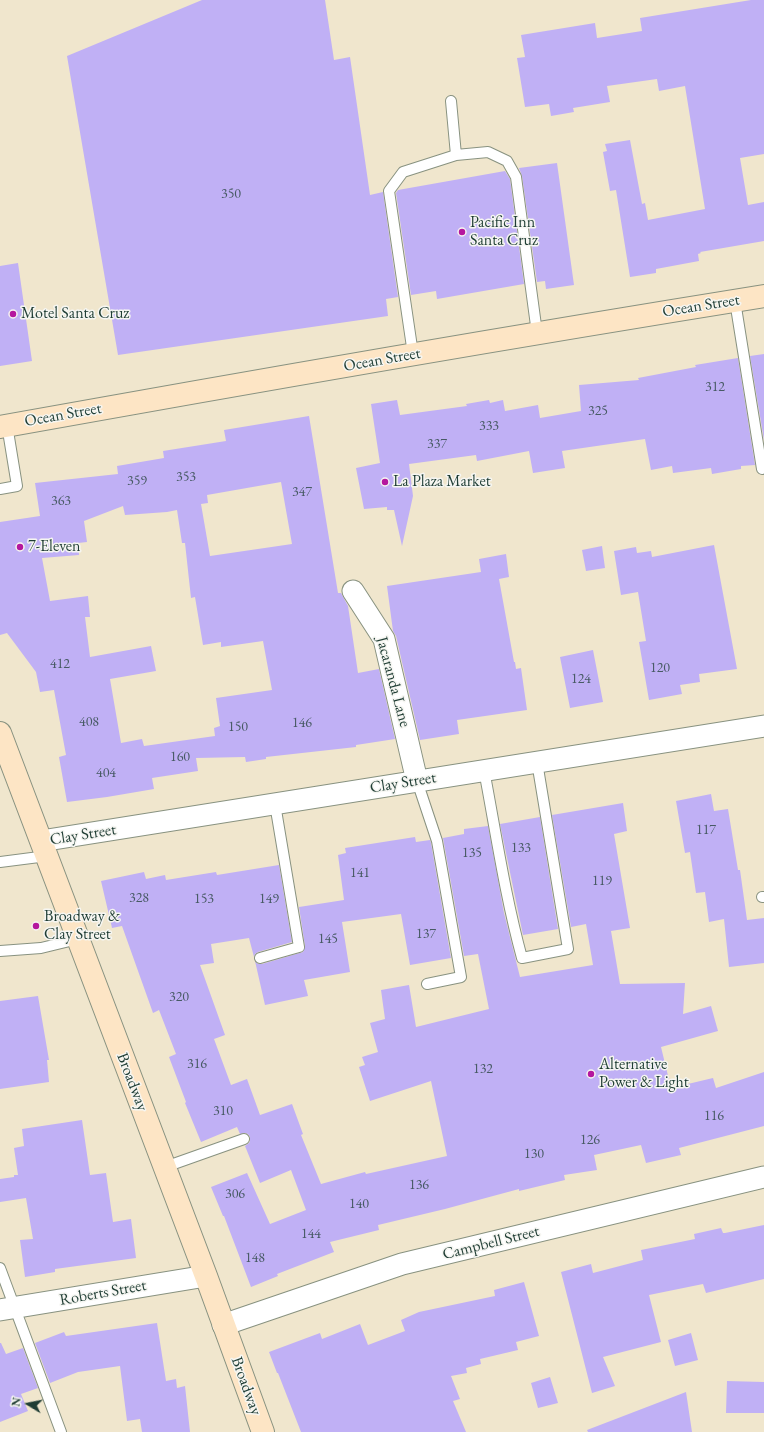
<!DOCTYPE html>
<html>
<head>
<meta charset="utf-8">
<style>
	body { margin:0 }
	#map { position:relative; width:764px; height:1432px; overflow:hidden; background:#f0e6cd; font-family:"EB Garamond",serif }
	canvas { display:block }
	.north { position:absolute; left:8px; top:1384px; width:40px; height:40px; -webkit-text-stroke:3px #f6f6f2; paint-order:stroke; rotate:280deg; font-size:11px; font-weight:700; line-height:16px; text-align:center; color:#1f3d34 }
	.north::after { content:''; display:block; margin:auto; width:14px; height:18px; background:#1f3d34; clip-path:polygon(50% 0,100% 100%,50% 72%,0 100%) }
</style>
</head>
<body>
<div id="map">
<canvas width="764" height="1432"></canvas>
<div class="north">N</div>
</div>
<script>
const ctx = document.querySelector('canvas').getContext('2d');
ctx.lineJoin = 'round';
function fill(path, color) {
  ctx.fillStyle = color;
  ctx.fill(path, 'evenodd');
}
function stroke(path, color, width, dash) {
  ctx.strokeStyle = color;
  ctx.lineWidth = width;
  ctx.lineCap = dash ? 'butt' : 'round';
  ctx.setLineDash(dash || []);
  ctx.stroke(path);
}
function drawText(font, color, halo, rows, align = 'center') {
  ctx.font = font + ' "EB Garamond",serif';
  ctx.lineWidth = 3;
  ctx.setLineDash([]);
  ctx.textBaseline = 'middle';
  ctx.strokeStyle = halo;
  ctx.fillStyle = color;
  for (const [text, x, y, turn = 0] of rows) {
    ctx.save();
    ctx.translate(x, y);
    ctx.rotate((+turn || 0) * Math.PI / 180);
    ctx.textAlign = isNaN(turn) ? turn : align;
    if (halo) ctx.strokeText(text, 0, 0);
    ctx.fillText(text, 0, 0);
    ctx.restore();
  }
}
fill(new Path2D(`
	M 202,0 L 325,0 L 334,60 L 350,57 L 370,195 L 383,192 L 398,297 L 386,299 L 388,316 L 118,355 L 67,56 Z
	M 751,0 L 764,0 L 764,154 L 740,158 L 748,205 L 764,202 L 764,241 L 700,252 L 701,253 L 698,254 L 699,261 L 656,269 L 656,273 L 630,277 L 616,190 L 610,191 L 603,152 L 607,151 L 605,144 L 630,140 L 642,204 L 645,203 L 648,220 L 705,209 L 685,86 L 659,91 L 657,79 L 607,86 L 610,102 L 573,108 L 574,112 L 551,116 L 549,104 L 525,107 L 517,58 L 525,57 L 521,35 L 595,23 L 597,38 L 642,31 L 640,18 Z
	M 557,163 L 574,285 L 546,289 L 545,281 L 537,282 L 522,176 L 519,168 Z
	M 505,171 L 510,179 L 524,284 L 437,299 L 436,291 L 411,295 L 396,193 L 398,190 Z
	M 18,263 L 32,361 L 0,366 L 0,266 Z
	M 764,354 L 764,440 L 750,356 Z
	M 738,358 L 755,465 L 741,466 L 741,469 L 712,474 L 711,468 L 673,473 L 672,466 L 651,470 L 645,439 L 562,451 L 565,468 L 533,473 L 529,451 L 477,461 L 476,455 L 409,464 L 413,496 L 402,546 L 394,510 L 387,510 L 387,507 L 364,509 L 356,468 L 380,463 L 371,404 L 397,400 L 400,415 L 467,406 L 466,404 L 489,400 L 490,403 L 503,400 L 505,411 L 538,405 L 540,418 L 581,411 L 579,385 L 639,380 L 638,378 L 696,367 L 695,365 Z
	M 309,416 L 338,593 L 341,593 L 348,606 L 358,673 L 379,669 L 395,739 L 356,745 L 356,747 L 266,757 L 266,759 L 246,762 L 245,757 L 196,758 L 198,771 L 152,778 L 154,789 L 107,797 L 67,802 L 59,757 L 66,755 L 54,690 L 40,692 L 36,672 L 7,633 L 0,635 L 0,522 L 40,516 L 35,483 L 118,474 L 117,466 L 164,458 L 163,451 L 226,441 L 224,430 ZM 281,482 L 292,544 L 210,556 L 201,504 L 208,503 L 207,495 ZM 123,506 L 125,515 L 167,512 L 177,510 L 182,543 L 185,543 L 191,598 L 195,597 L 203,645 L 221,642 L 221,647 L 263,641 L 272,690 L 216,698 L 220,726 L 214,728 L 215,736 L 144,746 L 142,739 L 121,743 L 110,679 L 156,671 L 151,646 L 90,657 L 85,617 L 90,617 L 88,596 L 50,601 L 42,558 L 79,555 L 78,543 L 87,542 L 84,521 Z
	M 714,545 L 737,669 L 699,674 L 700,682 L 680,685 L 682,694 L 649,700 L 639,642 L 646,641 L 638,592 L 621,595 L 614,551 L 636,547 L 637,553 L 651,551 L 652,557 Z
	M 602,546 L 605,568 L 586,571 L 582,550 Z
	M 506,554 L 509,577 L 499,579 L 514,662 L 515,662 L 516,669 L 521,668 L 527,710 L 457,720 L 459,734 L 420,740 L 396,636 L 393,631 L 387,586 L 481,572 L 479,559 Z
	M 593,650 L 603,702 L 570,708 L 560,657 Z
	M 711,794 L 714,811 L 728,809 L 738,870 L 740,870 L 747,920 L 764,918 L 764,963 L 729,967 L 724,919 L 709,922 L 705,892 L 696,893 L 690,852 L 685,853 L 676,801 Z
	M 623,803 L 627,831 L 614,834 L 630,928 L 611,931 L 620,984 L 685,983 L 683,1014 L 711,1006 L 718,1031 L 661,1047 L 671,1088 L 713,1078 L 716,1088 L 764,1072 L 764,1126 L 679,1148 L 681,1155 L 646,1163 L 641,1145 L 594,1155 L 597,1170 L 564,1175 L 565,1180 L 519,1191 L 519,1189 L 445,1209 L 378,1225 L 379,1230 L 330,1242 L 334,1252 L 277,1274 L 278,1276 L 251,1287 L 224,1216 L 223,1216 L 211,1187 L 247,1173 L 270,1224 L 306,1210 L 291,1170 L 260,1183 L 245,1146 L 249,1143 L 250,1141 L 250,1137 L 248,1134 L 245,1133 L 240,1134 L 237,1127 L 201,1142 L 185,1103 L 186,1102 L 169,1057 L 176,1054 L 159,1010 L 153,1013 L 122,926 L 112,928 L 101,881 L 144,872 L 146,879 L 165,875 L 166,880 L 216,872 L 217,875 L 279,865 L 292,942 L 258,952 L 255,954 L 254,957 L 249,938 L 211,944 L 214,963 L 200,965 L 225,1035 L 214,1039 L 231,1085 L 247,1079 L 260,1115 L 292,1104 L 303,1134 L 301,1135 L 321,1184 L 365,1172 L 366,1174 L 447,1156 L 431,1081 L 370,1101 L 359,1067 L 365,1065 L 362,1057 L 378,1052 L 370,1023 L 385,1019 L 381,990 L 409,985 L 416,1027 L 489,1009 L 478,954 L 464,956 L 443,838 L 464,834 L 464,829 L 488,826 L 504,913 L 520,977 L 593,965 L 586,924 L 571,927 L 552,815 Z
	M 540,817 L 558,929 L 523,935 L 500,824 Z
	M 415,837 L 416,842 L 430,840 L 431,843 L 451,958 L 410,965 L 401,914 L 342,922 L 350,972 L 304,980 L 308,996 L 265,1005 L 255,961 L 258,964 L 262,964 L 303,952 L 305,946 L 299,907 L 344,900 L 338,855 L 346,853 L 345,848 Z
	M 38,996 L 49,1060 L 47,1060 L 49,1082 L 0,1089 L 0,1001 Z
	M 82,1120 L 90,1175 L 106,1173 L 113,1222 L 131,1219 L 136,1258 L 55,1269 L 55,1272 L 25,1277 L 20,1240 L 33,1239 L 26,1198 L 0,1202 L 0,1179 L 14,1177 L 14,1175 L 18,1175 L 14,1148 L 24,1146 L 22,1129 Z
	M 764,1225 L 764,1279 L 706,1293 L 703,1284 L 649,1295 L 661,1342 L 603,1357 L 615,1386 L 592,1393 L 561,1272 L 591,1264 L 593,1273 L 643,1260 L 641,1250 L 695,1239 L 694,1234 L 721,1228 L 723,1233 L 725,1233 Z
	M 524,1282 L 539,1336 L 516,1342 L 518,1350 L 480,1359 L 481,1364 L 466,1368 L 467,1373 L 451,1376 L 460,1399 L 453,1401 L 466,1432 L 301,1432 L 278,1373 L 277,1373 L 269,1352 L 320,1333 L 322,1339 L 360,1324 L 368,1345 L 405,1331 L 401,1320 L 419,1312 L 495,1296 L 494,1290 Z
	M 157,1323 L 166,1381 L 176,1379 L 177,1388 L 185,1386 L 190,1432 L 142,1432 L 140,1419 L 127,1421 L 120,1366 L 78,1372 L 50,1383 L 35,1343 L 64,1332 L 66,1336 Z
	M 691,1333 L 698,1360 L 675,1366 L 668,1340 Z
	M 0,1343 L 1,1343 L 6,1354 L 23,1348 L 38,1388 L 21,1394 L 28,1411 L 0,1422 Z
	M 550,1377 L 558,1403 L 538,1408 L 531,1383 Z
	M 727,1381 L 764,1382 L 764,1413 L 726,1413 Z
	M 686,1392 L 692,1432 L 588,1432 L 587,1430 Z`), '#c0b0f5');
const lane = new Path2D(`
	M 451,101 L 456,155
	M 735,301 L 762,469 L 764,468
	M 413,354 L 389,191 L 403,172 L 456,155 L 488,152 L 507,161 L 516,177 L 537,333
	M 0,489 L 17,486 L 7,425
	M 484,770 C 496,833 505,896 522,958 L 568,949 L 537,762
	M 417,781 L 437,841 L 461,977 L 427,984
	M 0,862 L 47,856
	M 762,897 L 764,897
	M 0,951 L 41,948 L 78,939
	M 260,958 L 299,947 L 275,804
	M 165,1167 L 244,1139
	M 0,1268 L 61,1432`);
const street = new Path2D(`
	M 353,591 L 384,639 L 417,781
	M 41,841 L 764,726
	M 0,1310 L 206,1276
	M 223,1325 L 402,1264 L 764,1177`);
const secondary = new Path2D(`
	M 0,427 C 254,381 509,337 764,296
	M 0,733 L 206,1276 L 263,1432`);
stroke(lane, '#889280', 12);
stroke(street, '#889280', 23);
stroke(secondary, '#889280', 24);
stroke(lane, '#fff', 10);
stroke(street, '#fff', 21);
stroke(secondary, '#fde5c5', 22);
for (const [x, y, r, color] of [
	[462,232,4,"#b5179e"],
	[13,314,4,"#b5179e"],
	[385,482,4,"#b5179e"],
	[20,547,4,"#b5179e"],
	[36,926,4,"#b5179e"],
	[591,1074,4,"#b5179e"]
]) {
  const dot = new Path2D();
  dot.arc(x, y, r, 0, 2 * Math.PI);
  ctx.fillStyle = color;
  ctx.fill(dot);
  stroke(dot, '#f6f6f2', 1.5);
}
drawText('14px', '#475a64', null, [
	["350",231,194],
	["312",715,387],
	["325",598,411],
	["333",489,426],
	["337",437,444],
	["353",186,477],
	["359",137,481],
	["347",302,492],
	["363",61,501],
	["412",60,664],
	["120",660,668],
	["124",581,679],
	["408",89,722],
	["146",302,723],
	["150",238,727],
	["160",180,757],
	["404",106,773],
	["117",706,830],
	["133",521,848],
	["135",472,853],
	["141",360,873],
	["119",602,881],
	["328",139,898],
	["153",204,899],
	["149",269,899],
	["137",426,934],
	["145",328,939],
	["320",179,997],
	["316",197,1064],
	["132",483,1069],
	["310",223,1111],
	["116",714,1116],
	["126",590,1140],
	["130",534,1154],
	["136",419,1185],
	["306",235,1194],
	["140",359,1204],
	["144",311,1234],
	["148",255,1258]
]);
drawText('16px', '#1f3d34', '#f6f6f2', [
	["Pacific Inn",470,223],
	["Santa Cruz",470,241],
	["Motel Santa Cruz",21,314],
	["La Plaza Market",393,482],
	["7-Eleven",28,547],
	["Broadway &",44,917],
	["Clay Street",44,935],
	["Alternative",599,1065],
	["Power & Light",599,1083]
], 'left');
drawText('16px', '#1f3d34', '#f6f6f2', [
	["Ocean Street",701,306,-9],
	["Ocean Street",382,360,-10],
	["Ocean Street",63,415,-10],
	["Jacaranda Lane",393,682,75],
	["Clay Street",403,783,-9],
	["Clay Street",83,835,-9],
	["Broadway",132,1082,69],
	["Campbell Street",491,1243,-14],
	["Roberts Street",103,1293,-10],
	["Broadway",246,1386,70]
]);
</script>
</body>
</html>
